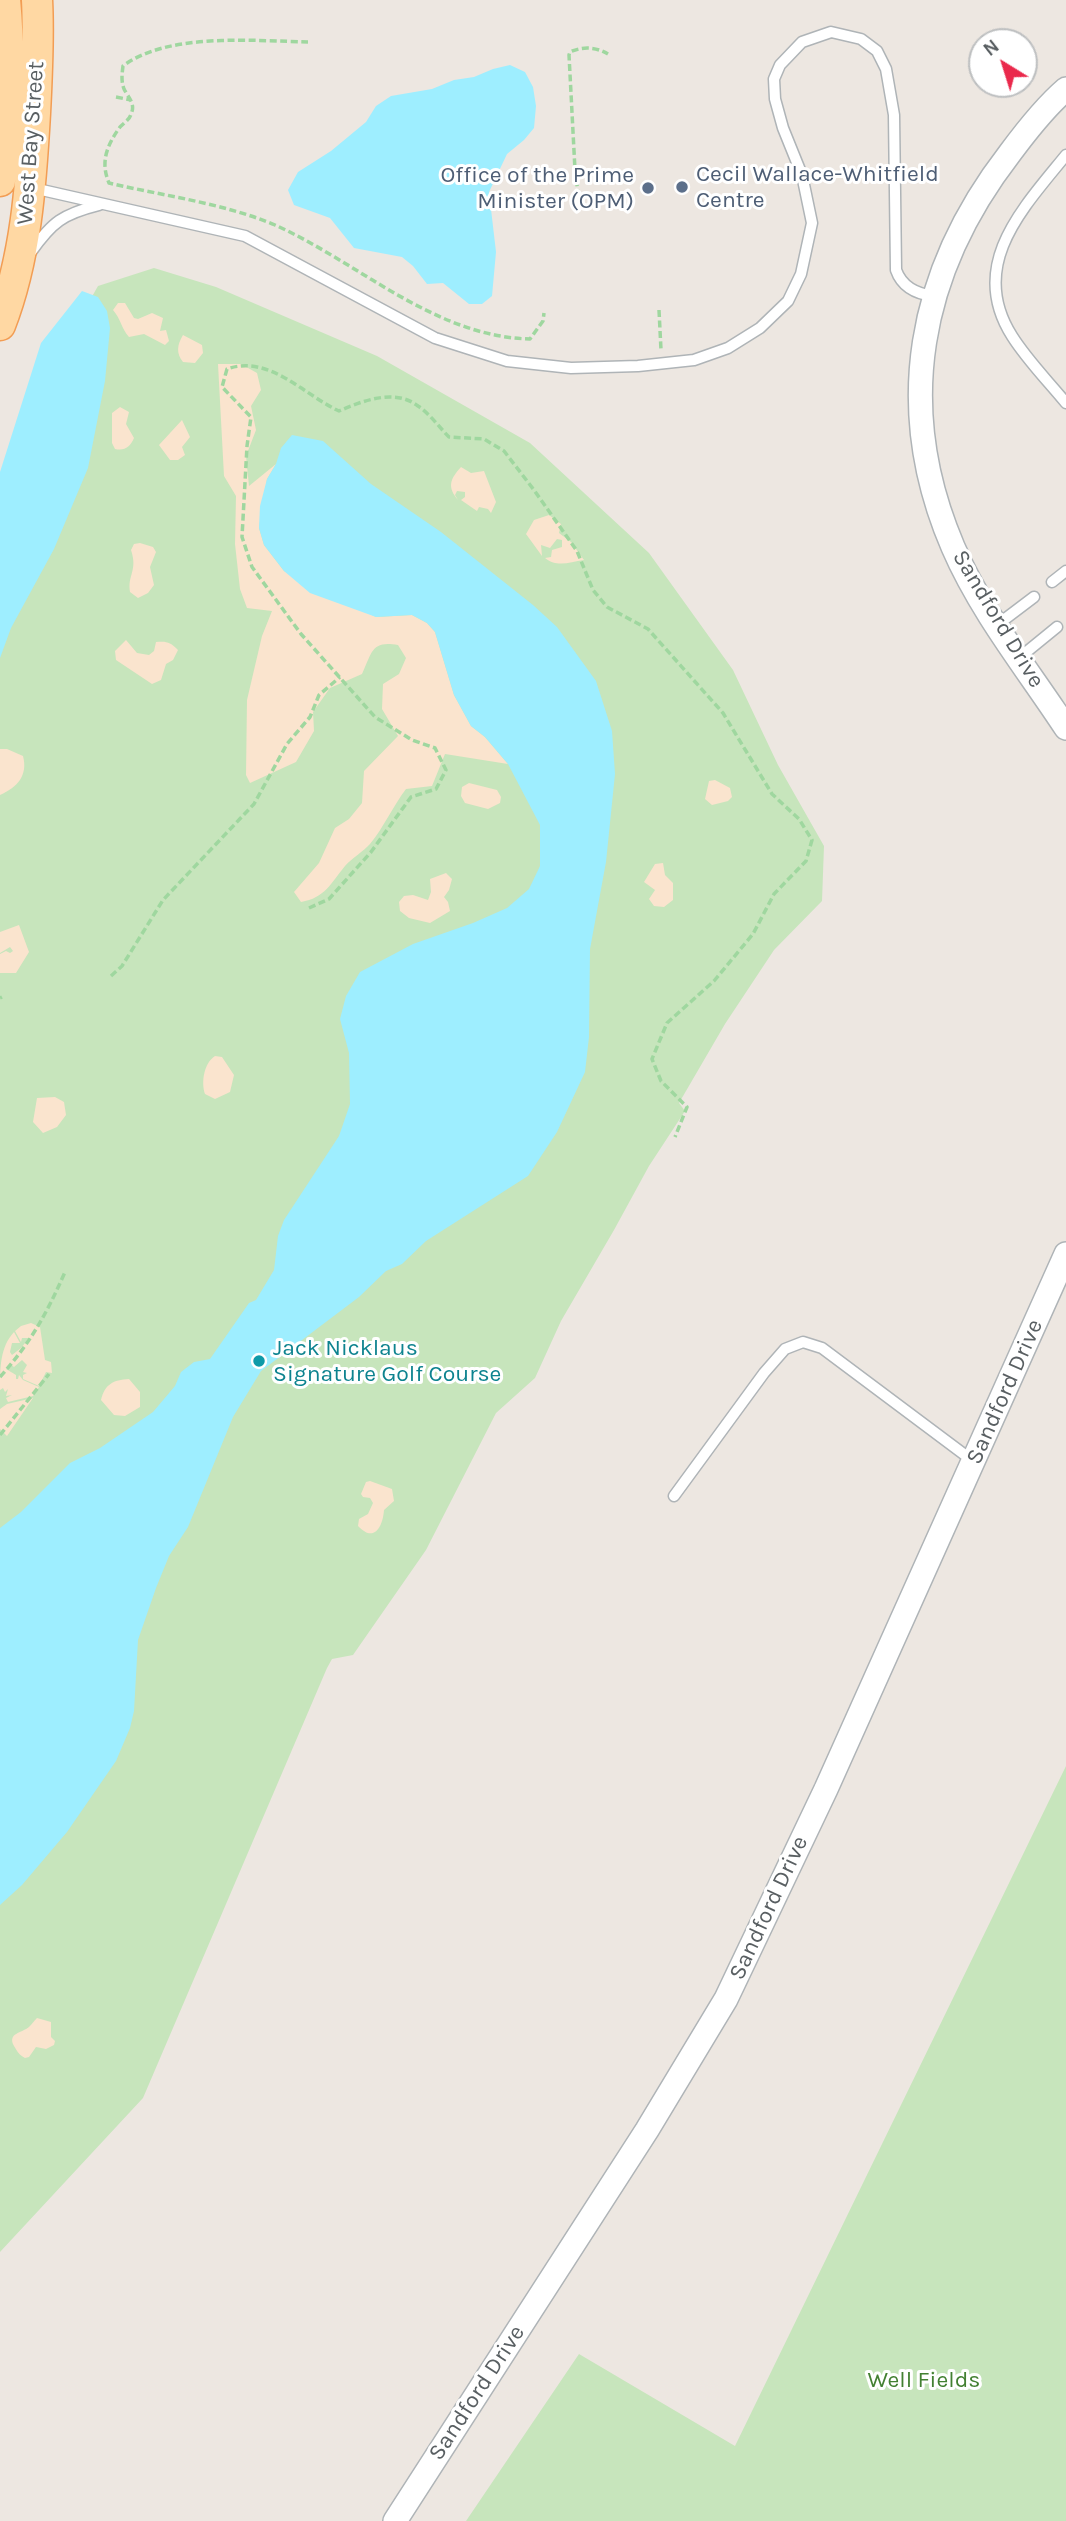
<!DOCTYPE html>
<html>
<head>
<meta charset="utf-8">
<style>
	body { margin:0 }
	#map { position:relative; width:1066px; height:2521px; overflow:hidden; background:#ede7e1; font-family:Karla,sans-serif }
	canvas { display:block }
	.north { position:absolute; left:968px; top:28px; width:70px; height:70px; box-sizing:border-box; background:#fff; border:2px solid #bdbfc0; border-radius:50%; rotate:322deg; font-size:19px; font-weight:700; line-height:28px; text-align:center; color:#595f62 }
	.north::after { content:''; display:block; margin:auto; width:24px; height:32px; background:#ea294c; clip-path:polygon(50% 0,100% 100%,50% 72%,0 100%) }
</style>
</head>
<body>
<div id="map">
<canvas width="1066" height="2521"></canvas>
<div class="north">N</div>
</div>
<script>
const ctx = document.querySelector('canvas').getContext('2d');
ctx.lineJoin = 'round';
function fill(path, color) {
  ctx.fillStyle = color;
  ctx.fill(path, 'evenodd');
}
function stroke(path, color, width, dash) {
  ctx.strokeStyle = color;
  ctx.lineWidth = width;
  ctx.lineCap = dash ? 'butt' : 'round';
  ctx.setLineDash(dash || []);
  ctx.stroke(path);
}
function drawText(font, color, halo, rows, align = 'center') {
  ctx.font = font + ' Karla,sans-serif';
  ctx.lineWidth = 6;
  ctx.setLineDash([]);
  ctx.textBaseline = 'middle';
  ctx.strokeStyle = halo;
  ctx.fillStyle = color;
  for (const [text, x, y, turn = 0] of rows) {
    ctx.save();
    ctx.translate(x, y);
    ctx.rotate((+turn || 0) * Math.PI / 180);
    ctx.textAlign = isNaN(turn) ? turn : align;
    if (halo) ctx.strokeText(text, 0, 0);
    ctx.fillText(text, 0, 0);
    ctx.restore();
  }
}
fill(new Path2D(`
	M 154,268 L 216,287 L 377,356 L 530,443 L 649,553 L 733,670 L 778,765 L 824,846 L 822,901 L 774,950 L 725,1024 L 679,1103 L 685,1111 L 649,1166 L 614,1230 L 561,1321 L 535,1378 L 496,1413 L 426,1550 L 353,1655 L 332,1659 L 327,1668 L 143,2098 L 0,2252 L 0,556 L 69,337 L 98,286 Z
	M 1066,1766 L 1066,2521 L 466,2521 L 579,2354 L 735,2446 Z`), '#c7e5bc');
fill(new Path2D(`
	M 118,303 L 125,303 L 134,318 L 138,319 L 152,313 L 163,318 L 160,331 L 166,330 L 169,341 L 165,345 L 144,334 L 129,337 C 121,328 121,319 113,310 Z
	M 183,335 L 202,345 L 203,353 L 195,363 L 183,362 C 176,353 177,345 183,335 Z
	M 218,364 L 241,364 L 257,373 L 261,390 L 251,406 L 256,430 L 246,456 L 249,486 L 276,464 L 267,479 L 259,528 L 264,545 L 284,571 L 376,617 L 412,615 L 427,623 L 435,632 L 454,695 L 471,726 L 485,737 L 508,764 L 445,754 L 432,786 L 406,789 C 393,806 384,827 370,844 C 363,852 353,857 345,866 C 331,883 325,898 301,902 L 294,892 L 319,863 L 335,828 L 349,819 L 362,803 L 364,771 L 398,736 L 382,709 L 383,684 L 399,674 L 406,658 L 398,645 C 371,640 372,653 362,674 L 330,688 L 313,712 L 314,731 L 296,762 L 250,783 L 246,775 L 247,700 L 262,636 L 272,611 L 247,608 L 240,589 L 235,544 L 236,496 L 224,476 Z
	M 120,407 L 129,412 L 126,424 L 134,438 C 130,447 125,451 115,449 L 112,443 L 112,413 Z
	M 182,420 L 190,437 L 182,447 L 185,455 L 178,460 L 170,460 L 159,445 Z
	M 461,467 L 471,473 L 484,471 L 496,502 L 491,513 L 488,509 L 479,507 L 477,511 L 461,500 L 465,497 L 465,492 L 457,491 L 455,495 L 458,500 C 447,487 450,479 461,467 Z
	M 549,515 L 561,524 L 559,533 L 571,542 L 584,560 C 569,562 558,568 545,558 L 551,557 L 552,550 L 562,547 L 562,540 L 557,539 L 550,548 L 541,545 L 542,556 L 526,534 L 534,520 Z
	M 140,543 L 153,547 L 156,552 L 150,567 L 154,585 L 148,593 L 138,598 L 130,592 C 127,575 138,571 131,550 L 134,544 Z
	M 126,640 L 137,653 L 149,655 L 154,651 L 156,642 C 167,641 170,642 178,650 L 173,660 L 166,664 L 161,680 L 152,684 L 116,660 L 115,651 Z
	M 0,749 L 7,749 L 23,756 C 28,775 18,787 0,795 Z
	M 715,780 L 730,788 L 732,797 L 728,801 L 712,805 L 705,799 L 709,781 Z
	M 469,783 L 497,790 L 501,797 L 500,803 L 488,809 L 465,803 L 461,796 L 462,787 Z
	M 663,863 L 665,875 L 673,883 L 673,900 L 664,907 L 654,906 L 649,899 L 655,890 L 644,882 L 655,864 Z
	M 446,873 L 452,879 L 449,890 L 444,897 L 448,902 L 450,911 L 430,923 L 409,918 L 400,911 L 399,902 L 404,896 L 413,895 L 428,900 L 431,892 L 430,879 Z
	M 19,925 L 29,952 L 16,973 L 0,973 L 0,954 L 6,951 L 10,953 L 13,951 L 10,947 L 0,953 L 0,932 Z
	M 215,1056 L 222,1057 L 234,1075 L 230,1092 L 215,1099 L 205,1094 C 201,1082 204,1063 215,1056 Z
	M 55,1097 L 64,1102 L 66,1115 L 57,1127 L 43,1133 L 33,1122 L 37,1098 Z
	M 31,1323 L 40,1327 L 45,1360 L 51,1362 L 52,1373 L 46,1372 L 39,1386 L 23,1379 L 23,1375 L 27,1373 L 23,1372 L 27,1365 L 22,1360 L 14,1367 L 10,1364 L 11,1367 L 6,1369 L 16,1375 L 16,1379 L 18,1379 L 19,1375 L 23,1380 L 39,1387 L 33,1396 L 8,1402 L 6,1398 L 12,1395 L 6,1396 L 8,1389 L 5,1392 L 3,1388 L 0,1390 C 0,1368 0,1347 14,1332 L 20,1343 L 12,1343 L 10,1352 L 12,1355 L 21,1348 L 29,1338 L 22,1338 L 21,1342 L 15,1331 L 21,1326 Z
	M 129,1379 L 140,1392 L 140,1407 L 125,1416 L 114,1415 L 101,1400 C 105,1384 113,1380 129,1379 Z
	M 33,1398 L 7,1436 L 0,1429 L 0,1409 L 7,1404 Z
	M 370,1481 L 392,1489 L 394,1501 L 384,1510 C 383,1525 375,1544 358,1526 L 359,1519 L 368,1514 L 373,1503 L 370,1498 L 363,1497 L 361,1494 L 366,1482 Z
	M 37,2018 L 51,2022 L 51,2037 L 55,2041 L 54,2045 L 46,2049 L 36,2047 L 29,2057 L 25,2058 C 19,2055 17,2051 14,2046 C 7,2033 22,2033 29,2027 C 32,2024 34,2021 37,2018 Z`), '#fae4ce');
fill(new Path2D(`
	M 510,65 L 525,72 L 533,87 L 536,106 L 534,128 L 524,140 L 507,154 L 489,192 L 496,252 L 492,296 L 482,304 L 469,304 L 443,283 L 427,284 L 413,266 L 402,257 L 354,248 L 330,218 L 294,205 L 288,190 L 298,172 L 331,151 L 366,122 L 376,106 L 391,96 L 432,89 L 454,80 L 474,77 L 493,69 Z
	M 82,291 L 98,297 L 107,311 L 110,328 L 105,381 L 88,468 L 54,549 L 11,628 L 0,658 L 0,472 L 41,343 Z
	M 292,435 L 323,441 L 371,484 L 441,532 L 533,605 L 557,627 L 596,681 L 612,731 L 615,774 L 606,862 L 590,949 L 589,1037 L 585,1072 L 557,1132 L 528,1176 L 426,1241 L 402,1264 L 386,1271 L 359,1297 L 261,1371 L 233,1417 L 188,1527 L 169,1556 L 156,1588 L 138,1640 L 134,1711 L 130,1728 L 116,1761 L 67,1832 L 22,1885 L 0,1905 L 0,1528 L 21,1512 L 70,1463 L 100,1448 L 153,1412 L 175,1386 L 181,1372 L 194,1362 L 210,1359 L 249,1303 L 256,1300 L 274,1270 L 278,1236 L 284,1220 L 339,1136 L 350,1104 L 349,1053 L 340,1019 L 346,996 L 360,972 L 413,944 L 473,923 L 507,908 L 529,889 L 540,866 L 540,825 L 508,764 L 485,737 L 471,726 L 454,695 L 435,632 L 427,623 L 412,615 L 376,617 L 310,593 L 284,571 L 264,545 L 259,528 L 260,506 L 267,479 L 276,464 L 281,448 Z`), '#9eeeff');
const service = new Path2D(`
	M 1066,155 C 1023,208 967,265 1012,336 C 1027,360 1048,381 1066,403
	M 33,188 L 245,236 L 435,338 L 507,361 L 571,368 L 638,366 L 694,360 L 728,348 L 760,328 L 788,301 L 801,274 L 812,223 L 802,175 L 783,128 L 775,99 L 774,79 L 780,65 L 802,42 L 831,32 L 861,39 L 877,51 L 886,69 L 894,115 L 896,270 C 902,287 916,294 934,296
	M 31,252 C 52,222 63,214 99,205
	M 1052,582 L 1066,571
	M 997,625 L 1034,597
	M 1019,658 L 1057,627
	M 674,1496 L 764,1373 L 785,1349 L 803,1342 L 822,1348 L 973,1461`);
const tertiary = new Path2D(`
	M 1066,89 C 1045,107 1027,130 1010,153 C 918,272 893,407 953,547 C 981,612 1028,670 1066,728
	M 395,2521 L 647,2130 L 726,1999 L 826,1789 L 1066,1254`);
const primary = new Path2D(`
	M 0,181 C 7,120 11,61 5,0
	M 0,325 C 26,258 31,185 35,113 C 37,75 39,38 37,0`);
stroke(service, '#afb4b7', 13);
stroke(tertiary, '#afb4b7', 26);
stroke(primary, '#f29d54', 33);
stroke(new Path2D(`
	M 308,42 C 255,41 168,32 123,66 C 122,74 121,81 124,89 C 128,97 136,104 131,114 C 130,119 124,123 120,127 C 107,145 100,162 109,183 C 164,196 223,203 275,225 C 358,262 435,337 530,339 L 543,321 L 544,313
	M 116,97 L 131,100
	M 580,207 L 575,170 L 569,55 L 570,52 C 583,46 596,47 608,54
	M 659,310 L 661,350
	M 309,908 L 329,899 L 371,852 L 411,797 L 436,789 L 446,770 L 435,748 L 412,740 L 375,717 L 301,634 L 252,567 L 242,537 L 247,446 L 251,417 L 222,387 L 227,369 C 269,354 304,395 339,411 C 362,401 395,388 418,406 C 430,414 439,427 449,437 L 484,439 L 504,451 L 534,490 L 577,551 L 593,590 L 607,607 L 648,629 L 723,713 L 772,794 L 799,819 L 812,840 L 806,861 L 774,894 L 753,934 L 714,981 L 667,1023 L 652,1059 L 661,1081 L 687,1107 L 675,1137
	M 111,976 L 122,966 L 163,900 L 254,804 L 287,744 L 310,717 L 319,695 L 340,677
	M 0,998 L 2,997
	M 0,1377 C 31,1342 46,1315 65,1272
	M 0,1435 L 49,1374`), '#9fd79f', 3.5, [7, 3.5]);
stroke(service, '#fff', 10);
stroke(tertiary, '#fff', 23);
stroke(primary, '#ffd8a3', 30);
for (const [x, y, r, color] of [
	[682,187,7,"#5c6f8a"],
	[648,188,7,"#5c6f8a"],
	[259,1361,7,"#0f9aa8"]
]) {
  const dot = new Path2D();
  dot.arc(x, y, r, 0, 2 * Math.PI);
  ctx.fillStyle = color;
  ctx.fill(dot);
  stroke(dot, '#fff', 2.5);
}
drawText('23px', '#595f62', '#fff', [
	["West Bay Street",31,143,-86],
	["Sandford Drive",998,619,59],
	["Sandford Drive",1005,1392,-66],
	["Sandford Drive",769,1908,-65],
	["Sandford Drive",477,2393,-57]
]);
drawText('23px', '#4e5e75', '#fff', [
	["Cecil Wallace-Whitfield",696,174],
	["Centre",696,200],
	["Office of the Prime",634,175,"right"],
	["Minister (OPM)",634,201,"right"]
], 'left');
drawText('23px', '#0d838f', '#fff', [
	["Jack Nicklaus",273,1348],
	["Signature Golf Course",273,1374]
], 'left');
drawText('23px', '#438032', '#fff', [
	["Well Fields",924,2380]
]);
</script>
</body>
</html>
